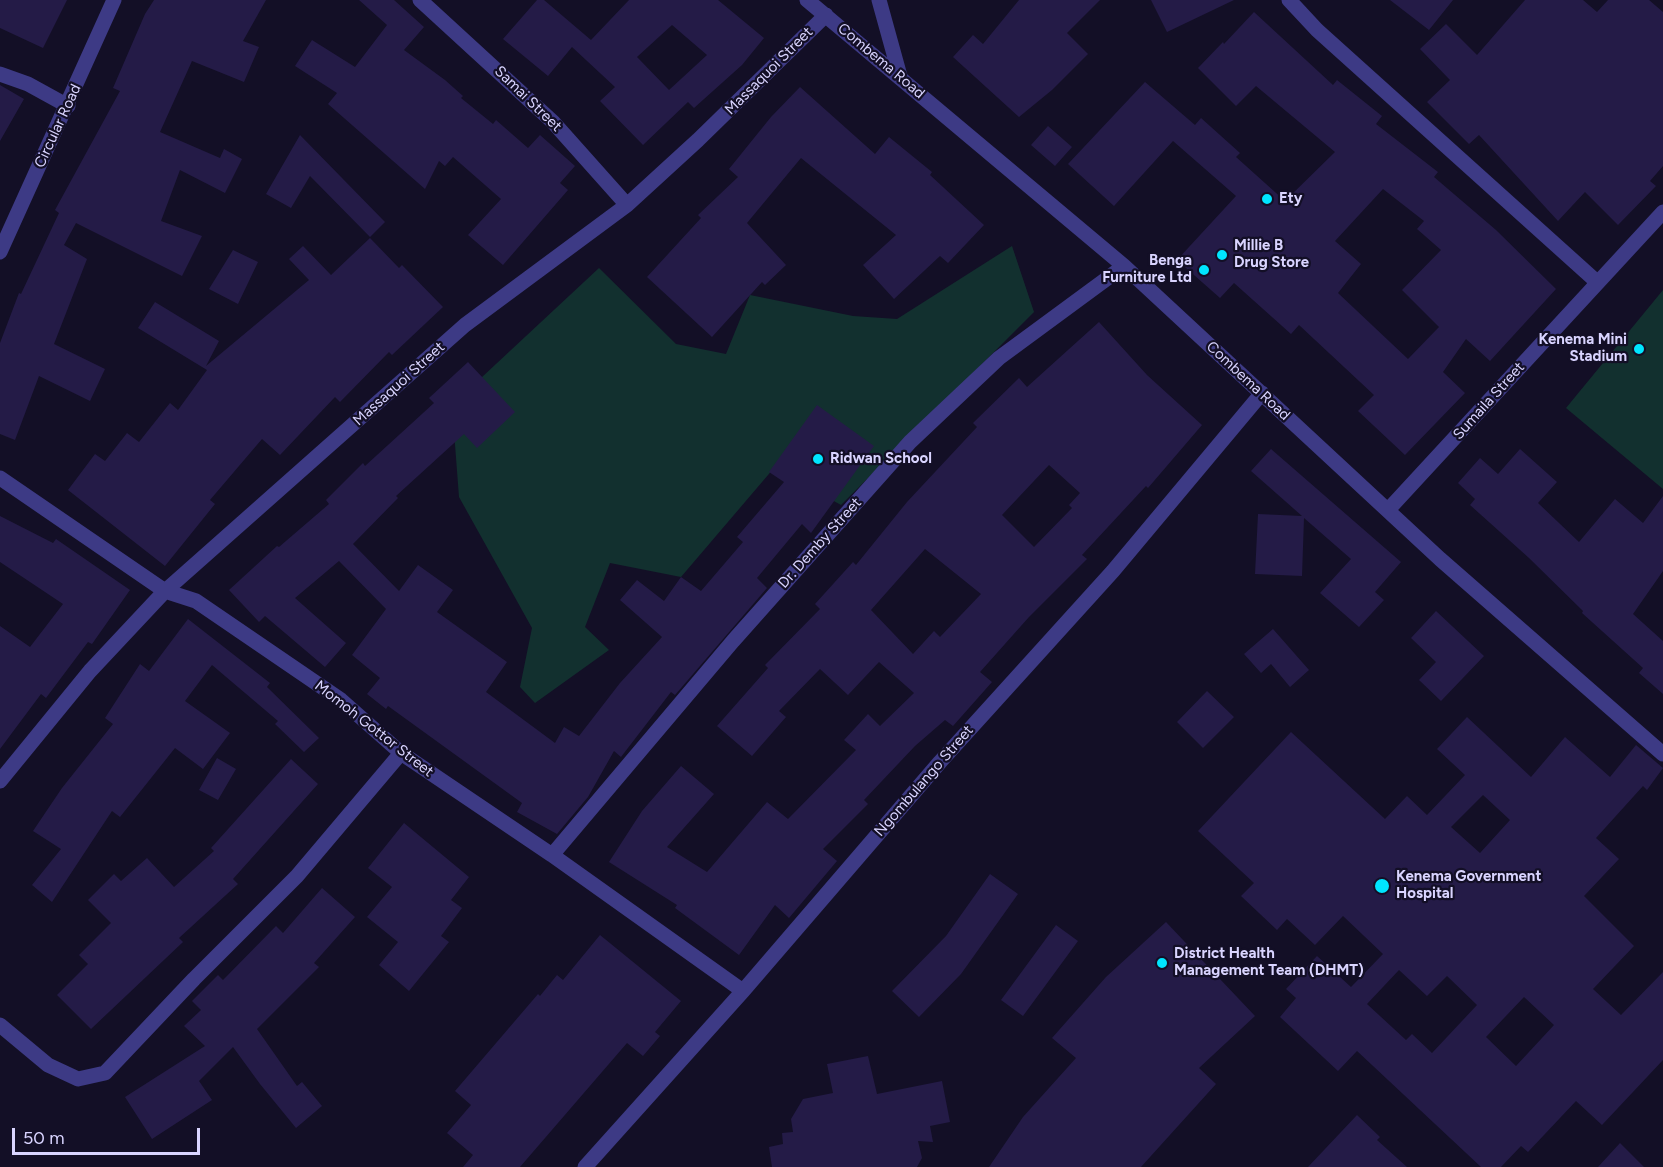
<!DOCTYPE html>
<html>
<head>
<meta charset="utf-8">
<style>
	body { margin:0 }
	#map { position:relative; width:1663px; height:1167px; overflow:hidden; background:#130f26; font-family:Figtree,sans-serif }
	canvas { display:block }
	.scale { position:absolute; left:12px; top:1128px; width:188px; height:27px; box-sizing:border-box; border:3px solid #d9d4ff; border-top:0; padding-left:8px; font-size:18px; line-height:21px; white-space:nowrap; color:#d9d4ff; -webkit-text-stroke:4px #130f26; paint-order:stroke }
</style>
</head>
<body>
<div id="map">
<canvas width="1663" height="1167"></canvas>
<div class="scale">50 m</div>
</div>
<script>
const ctx = document.querySelector('canvas').getContext('2d');
ctx.lineJoin = 'round';
function fill(path, color) {
  ctx.fillStyle = color;
  ctx.fill(path, 'evenodd');
}
function stroke(path, color, width, dash) {
  ctx.strokeStyle = color;
  ctx.lineWidth = width;
  ctx.lineCap = dash ? 'butt' : 'round';
  ctx.setLineDash(dash || []);
  ctx.stroke(path);
}
function drawText(font, color, halo, rows, align = 'center') {
  ctx.font = font + ' Figtree,sans-serif';
  ctx.lineWidth = 4.5;
  ctx.setLineDash([]);
  ctx.textBaseline = 'middle';
  ctx.strokeStyle = halo;
  ctx.fillStyle = color;
  for (const [text, x, y, turn = 0] of rows) {
    ctx.save();
    ctx.translate(x, y);
    ctx.rotate((+turn || 0) * Math.PI / 180);
    ctx.textAlign = isNaN(turn) ? turn : align;
    if (halo) ctx.strokeText(text, 0, 0);
    ctx.fillText(text, 0, 0);
    ctx.restore();
  }
}
fill(new Path2D(`
	M 1012,246 L 1034,312 L 841,505 L 774,468 L 681,577 L 610,563 L 585,627 L 609,650 L 535,703 L 520,687 L 532,628 L 459,497 L 452,405 L 599,268 L 676,344 L 726,354 L 750,295 L 853,316 L 897,319 Z
	M 1663,290 L 1663,489 L 1566,408 Z`), '#12302f');
fill(new Path2D(`
	M 0,0 L 67,0 L 43,48 L 0,28 Z
	M 154,0 L 266,0 L 243,41 L 259,47 L 244,82 L 192,61 L 160,132 L 220,158 L 224,149 L 242,159 L 225,193 L 180,170 L 161,221 L 202,236 L 182,276 L 76,223 L 64,245 L 87,259 L 54,344 L 105,369 L 90,401 L 39,376 L 15,440 L 0,434 L 0,343 L 19,293 L 21,294 L 59,213 L 55,210 L 120,91 L 113,88 L 145,14 Z
	M 359,0 L 394,0 L 424,27 L 404,50 L 445,80 L 463,96 L 461,98 L 493,124 L 496,120 L 528,148 L 540,135 L 575,166 L 560,183 L 568,190 L 503,265 L 468,235 L 501,199 L 453,157 L 445,166 L 439,161 L 425,189 L 328,104 L 337,93 L 295,66 L 312,40 L 355,67 L 387,25 Z
	M 537,0 L 544,0 L 591,40 L 629,0 L 718,0 L 764,38 L 742,65 L 694,108 L 688,102 L 643,145 L 600,101 L 615,87 L 572,47 L 548,76 L 503,39 ZM 672,25 L 707,55 L 669,90 L 637,57 Z
	M 1019,0 L 1100,0 L 1067,33 L 1088,54 L 1052,90 L 1019,117 L 953,57 L 973,35 L 983,44 Z
	M 1151,0 L 1234,0 L 1167,32 Z
	M 1390,0 L 1453,0 L 1429,30 Z
	M 1525,0 L 1583,0 L 1597,12 L 1608,0 L 1649,0 L 1663,12 L 1663,166 L 1650,181 L 1656,186 L 1618,225 L 1585,192 L 1558,221 L 1479,135 L 1469,144 L 1427,102 L 1450,80 L 1420,49 L 1446,24 L 1477,55 Z
	M 1254,12 L 1333,85 L 1337,80 L 1382,116 L 1376,124 L 1438,172 L 1434,177 L 1496,230 L 1556,289 L 1490,361 L 1466,339 L 1443,372 L 1465,393 L 1405,455 L 1358,411 L 1374,395 L 1299,325 L 1291,334 L 1234,283 L 1220,298 L 1177,260 L 1236,196 L 1173,141 L 1114,206 L 1068,164 L 1145,82 L 1195,125 L 1201,118 L 1240,153 L 1236,157 L 1285,201 L 1335,152 L 1256,86 L 1236,106 L 1198,68 L 1223,42 L 1224,44 ZM 1383,189 L 1424,221 L 1417,229 L 1441,250 L 1402,290 L 1439,327 L 1408,359 L 1338,293 L 1361,264 L 1335,241 Z
	M 0,85 L 24,99 L 0,141 Z
	M 800,87 L 875,154 L 889,137 L 932,172 L 930,175 L 984,225 L 948,263 L 940,256 L 894,299 L 863,265 L 896,235 L 801,158 L 747,223 L 786,265 L 765,285 L 762,282 L 712,337 L 647,277 L 701,218 L 698,215 L 738,177 L 729,169 L 771,117 Z
	M 1048,126 L 1072,147 L 1055,166 L 1031,145 Z
	M 300,135 L 385,222 L 370,237 L 310,176 L 291,208 L 266,194 Z
	M 370,238 L 399,268 L 402,265 L 443,307 L 392,355 L 389,352 L 340,402 L 335,397 L 280,455 L 262,439 L 210,500 L 215,504 L 165,566 L 68,490 L 95,454 L 105,461 L 127,433 L 139,442 L 170,403 L 178,410 L 207,370 L 138,328 L 155,302 L 219,341 L 206,366 L 309,280 L 289,259 L 303,246 L 331,275 Z
	M 233,250 L 258,262 L 238,304 L 209,289 Z
	M 1099,322 L 1147,375 L 1202,425 L 1148,488 L 1146,486 L 1082,555 L 1087,559 L 1029,617 L 980,672 L 992,682 L 953,726 L 945,720 L 915,746 L 864,800 L 868,804 L 823,849 L 837,861 L 789,918 L 775,905 L 739,955 L 675,908 L 677,905 L 609,862 L 642,811 L 681,766 L 714,794 L 667,847 L 707,872 L 767,802 L 788,819 L 856,750 L 844,740 L 868,714 L 880,726 L 914,693 L 879,662 L 848,695 L 820,669 L 779,711 L 786,717 L 752,756 L 717,726 L 768,668 L 765,665 L 820,609 L 815,604 L 853,562 L 856,565 L 907,502 L 977,427 L 973,423 L 1019,378 L 1027,387 ZM 1049,465 L 1080,493 L 1069,505 L 1072,508 L 1034,547 L 1002,515 ZM 925,549 L 981,594 L 940,637 L 934,631 L 913,654 L 871,610 Z
	M 468,362 L 515,412 L 477,448 L 464,434 L 396,496 L 398,498 L 353,544 L 399,591 L 418,565 L 453,590 L 437,612 L 507,662 L 486,692 L 555,743 L 564,727 L 579,736 L 620,683 L 662,637 L 620,600 L 637,580 L 664,601 L 681,577 L 701,591 L 743,542 L 737,537 L 784,482 L 769,472 L 817,405 L 874,446 L 811,533 L 802,524 L 757,578 L 767,588 L 675,695 L 671,692 L 621,757 L 614,751 L 588,797 L 557,834 L 517,812 L 522,803 L 388,706 L 386,709 L 367,694 L 380,678 L 352,655 L 386,609 L 339,561 L 295,598 L 346,643 L 325,667 L 265,616 L 259,622 L 229,590 L 277,546 L 279,547 L 329,504 L 326,500 L 363,463 L 365,466 L 434,403 L 429,398 Z
	M 1271,449 L 1401,562 L 1375,592 L 1384,600 L 1359,627 L 1320,593 L 1351,559 L 1304,518 L 1302,576 L 1255,574 L 1258,514 L 1302,516 L 1251,471 Z
	M 1520,449 L 1557,482 L 1538,503 L 1579,542 L 1615,499 L 1643,523 L 1663,496 L 1663,571 L 1633,614 L 1663,641 L 1663,694 L 1639,673 L 1643,668 L 1582,613 L 1583,611 L 1529,558 L 1470,505 L 1475,499 L 1458,483 L 1480,458 L 1498,474 Z
	M 0,516 L 53,543 L 56,539 L 130,590 L 92,644 L 88,642 L 46,698 L 41,694 L 0,749 L 0,626 L 30,647 L 63,604 L 0,562 Z
	M 1436,611 L 1484,656 L 1441,701 L 1419,680 L 1436,662 L 1411,638 Z
	M 188,619 L 270,683 L 267,687 L 319,738 L 304,752 L 275,724 L 278,721 L 212,665 L 185,701 L 230,733 L 203,769 L 175,748 L 120,817 L 112,811 L 52,902 L 32,885 L 61,849 L 33,831 L 62,788 L 113,724 L 105,718 L 140,664 L 149,671 Z
	M 1273,629 L 1309,670 L 1290,687 L 1271,664 L 1261,673 L 1244,654 Z
	M 1207,691 L 1234,717 L 1203,748 L 1177,722 Z
	M 1467,717 L 1531,777 L 1565,737 L 1610,777 L 1636,745 L 1663,768 L 1647,790 L 1643,786 L 1596,838 L 1619,859 L 1584,896 L 1634,946 L 1593,989 L 1621,1015 L 1663,972 L 1663,1060 L 1602,1125 L 1576,1101 L 1528,1152 L 1521,1146 L 1501,1167 L 1481,1167 L 1357,1051 L 1338,1071 L 1280,1017 L 1296,998 L 1286,989 L 1317,956 L 1351,987 L 1383,954 L 1343,916 L 1315,945 L 1287,919 L 1277,930 L 1241,896 L 1254,883 L 1198,831 L 1291,732 L 1385,819 L 1407,796 L 1427,815 L 1465,775 L 1437,749 ZM 1483,795 L 1510,820 L 1480,853 L 1451,827 ZM 1399,970 L 1427,996 L 1447,976 L 1477,1005 L 1432,1053 L 1412,1034 L 1406,1040 L 1367,1004 ZM 1524,997 L 1554,1025 L 1516,1066 L 1486,1037 Z
	M 217,758 L 236,769 L 218,800 L 199,790 Z
	M 291,759 L 318,784 L 233,879 L 238,884 L 179,938 L 183,942 L 91,1029 L 57,995 L 88,964 L 79,955 L 111,923 L 88,900 L 114,874 L 121,881 L 147,858 L 174,887 L 214,851 L 211,848 Z
	M 404,823 L 469,877 L 451,900 L 462,908 L 441,936 L 449,942 L 409,991 L 379,965 L 398,942 L 367,917 L 392,887 L 368,868 Z
	M 990,874 L 1018,894 L 961,974 L 919,1017 L 892,991 L 946,936 Z
	M 322,888 L 355,917 L 314,963 L 319,967 L 257,1029 L 297,1086 L 302,1082 L 322,1106 L 296,1128 L 260,1084 L 233,1047 L 199,1081 L 212,1100 L 152,1139 L 125,1097 L 205,1046 L 184,1026 L 201,1010 L 192,1001 L 218,975 L 223,980 L 276,926 L 283,933 Z
	M 1166,922 L 1255,1016 L 1199,1068 L 1216,1084 L 1141,1167 L 989,1167 L 1023,1117 L 1076,1058 L 1052,1038 L 1106,977 Z
	M 1056,925 L 1078,941 L 1023,1016 L 1001,1000 Z
	M 600,935 L 681,1001 L 655,1032 L 660,1036 L 643,1056 L 627,1043 L 520,1167 L 463,1167 L 473,1155 L 447,1133 L 471,1105 L 455,1091 L 538,994 L 540,996 L 557,975 L 563,980 Z
	M 868,1056 L 877,1094 L 942,1081 L 950,1122 L 930,1126 L 933,1142 L 918,1141 L 922,1158 L 917,1167 L 772,1167 L 769,1147 L 783,1144 L 782,1133 L 793,1132 L 791,1119 L 803,1099 L 833,1093 L 827,1064 Z
	M 1357,1115 L 1380,1137 L 1377,1140 L 1407,1167 L 1308,1167 Z
	M 1620,1143 L 1644,1167 L 1598,1167 Z`), '#241b47');
stroke(new Path2D(`
	M 420,0 L 553,122 L 627,205
	M 807,0 L 1124,266 L 1440,559 L 1663,754
	M 879,0 L 900,76
	M 1289,0 L 1317,30 L 1597,282
	M 0,74 L 28,84 L 68,106
	M 0,252 L 114,0
	M 0,478 L 165,591 L 196,601 L 341,700 L 401,753 L 552,855 L 743,991
	M 1388,510 L 1663,212
	M 0,781 L 90,671 L 165,591 L 465,325 L 627,205 L 698,140 L 826,15
	M 552,855 L 733,641 L 910,442 L 999,358 L 1124,266
	M 0,1025 L 48,1065 L 78,1079 L 105,1073 L 194,979 L 297,876 L 401,753
	M 585,1167 L 743,991 L 940,762 L 1113,571 L 1262,393`), '#3d3a85', 15);
for (const [x, y, r, color] of [
	[1267,199,6,"#00e5ff"],
	[1222,255,6,"#00e5ff"],
	[1204,270,6,"#00e5ff"],
	[1639,349,6,"#00e5ff"],
	[818,459,6,"#00e5ff"],
	[1382,886,8,"#00e5ff"],
	[1162,963,6,"#00e5ff"]
]) {
  const dot = new Path2D();
  dot.arc(x, y, r, 0, 2 * Math.PI);
  ctx.fillStyle = color;
  ctx.fill(dot);
  stroke(dot, '#130f26', 2);
}
drawText('15px', '#d9d4ff', '#130f26', [
	["Combema Road",881,61,40],
	["Massaquoi Street",769,71,-45],
	["Samai Street",528,99,44],
	["Circular Road",58,126,-65],
	["Combema Road",1248,381,43],
	["Massaquoi Street",399,384,-42],
	["Sumaila Street",1489,401,-48],
	["Dr. Demby Street",820,543,-48],
	["Momoh Gottor Street",374,729,38],
	["Ngombulango Street",924,781,-49]
]);
drawText('bold 15px', '#d9d4ff', '#130f26', [
	["Ety",1279,199],
	["Millie B",1234,246],
	["Drug Store",1234,263],
	["Benga",1192,261,"right"],
	["Furniture Ltd",1192,278,"right"],
	["Kenema Mini",1627,340,"right"],
	["Stadium",1627,357,"right"],
	["Ridwan School",830,459],
	["Kenema Government",1396,877],
	["Hospital",1396,894],
	["District Health",1174,954],
	["Management Team (DHMT)",1174,971]
], 'left');
</script>
</body>
</html>
